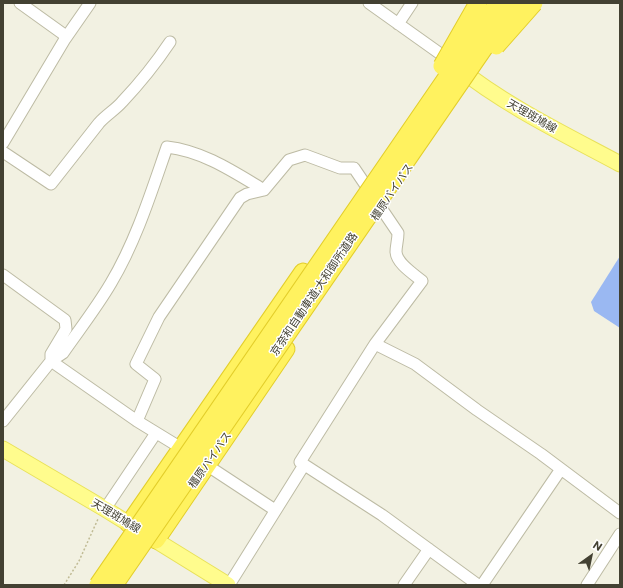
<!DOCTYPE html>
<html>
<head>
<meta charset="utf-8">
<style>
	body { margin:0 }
	#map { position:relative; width:623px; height:588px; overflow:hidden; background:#f2f1e2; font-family:Commissioner,sans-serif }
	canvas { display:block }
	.frame { position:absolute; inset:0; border:4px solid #434132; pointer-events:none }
	.north { position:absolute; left:571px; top:536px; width:40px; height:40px; -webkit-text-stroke:3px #fff; paint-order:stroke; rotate:33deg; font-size:11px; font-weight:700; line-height:16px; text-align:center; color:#434132 }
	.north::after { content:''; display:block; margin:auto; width:14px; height:18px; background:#434132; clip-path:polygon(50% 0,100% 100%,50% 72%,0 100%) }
</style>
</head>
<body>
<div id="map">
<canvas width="623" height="588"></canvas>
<div class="frame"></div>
<div class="north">N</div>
</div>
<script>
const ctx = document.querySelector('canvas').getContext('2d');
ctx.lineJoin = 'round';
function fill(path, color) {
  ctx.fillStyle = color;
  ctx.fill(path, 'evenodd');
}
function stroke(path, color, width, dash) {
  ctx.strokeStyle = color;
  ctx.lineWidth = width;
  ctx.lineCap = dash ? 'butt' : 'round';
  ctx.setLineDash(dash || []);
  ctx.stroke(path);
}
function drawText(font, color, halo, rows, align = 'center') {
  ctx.font = font + ' Commissioner,"Noto Sans JP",sans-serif';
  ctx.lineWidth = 3;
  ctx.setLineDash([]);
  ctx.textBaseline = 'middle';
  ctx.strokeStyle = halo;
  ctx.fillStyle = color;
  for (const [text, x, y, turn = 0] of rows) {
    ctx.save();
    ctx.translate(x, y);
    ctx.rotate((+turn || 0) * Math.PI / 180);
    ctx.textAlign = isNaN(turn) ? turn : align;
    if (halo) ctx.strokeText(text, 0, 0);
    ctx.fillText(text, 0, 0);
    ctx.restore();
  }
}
fill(new Path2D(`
	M 620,256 L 620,328 L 594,311 L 591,302 Z`), '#9ab8f2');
const minor = new Path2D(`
	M 20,3 L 66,36
	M 369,3 L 449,60
	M 398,24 L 412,3
	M 3,143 L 65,39 L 90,3
	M 3,152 L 51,184 L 99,123 C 106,115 115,110 122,102 C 139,84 156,63 170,42
	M 3,275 L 65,320 L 66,329 L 51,354 L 51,361 L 137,421 L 186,451
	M 375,344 L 415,364 L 477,410 L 541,454 L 620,513
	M 3,421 L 51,361 L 63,353 C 79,330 97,307 111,283 C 136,241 151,193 167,147 C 203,151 234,172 264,190
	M 137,421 L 155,379 L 136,364 L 159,317 L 240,198 L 247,194 L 264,190 L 289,160 L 305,155 L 340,168 L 354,168 L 398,233 C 398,240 396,246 396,252 C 397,264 414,274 422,281 L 375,344 L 300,462 L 382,515 L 478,585
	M 202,462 L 275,510
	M 105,509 L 156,433
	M 229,585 L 304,465
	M 404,585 L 429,549
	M 482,585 L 561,469
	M 587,585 L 620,534`);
const major = new Path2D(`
	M 456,66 C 504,105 566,135 620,164
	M 3,449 L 105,509 L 228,585`);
const highway = new Path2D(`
	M 129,524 L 303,272
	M 156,540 L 286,349`);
stroke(minor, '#bdbba4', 13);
stroke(major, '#e8e15a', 17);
stroke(highway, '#e3ce2a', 19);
stroke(new Path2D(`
	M 64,585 L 79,561 L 98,519`), '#c0bb95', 1.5, [2, 2]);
stroke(minor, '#fff', 11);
stroke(major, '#fffc8d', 15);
stroke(highway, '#fff25f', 17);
const highwayBridge = new Path2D(`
	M 496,46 L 534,3
	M 442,66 L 478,3
	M 98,585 L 498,3
	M 114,585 L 515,3`);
stroke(highwayBridge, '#e3ce2a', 19, []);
stroke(highwayBridge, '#fff25f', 17);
drawText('11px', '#434132', '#fff', [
	["天理斑鳩線",532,116,30],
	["橿原バイパス",392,192,-56],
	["京奈和自動車道;大和御所道路",314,294,-56],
	["橿原バイパス",210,460,-55],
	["天理斑鳩線",116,516,31]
]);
</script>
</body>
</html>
